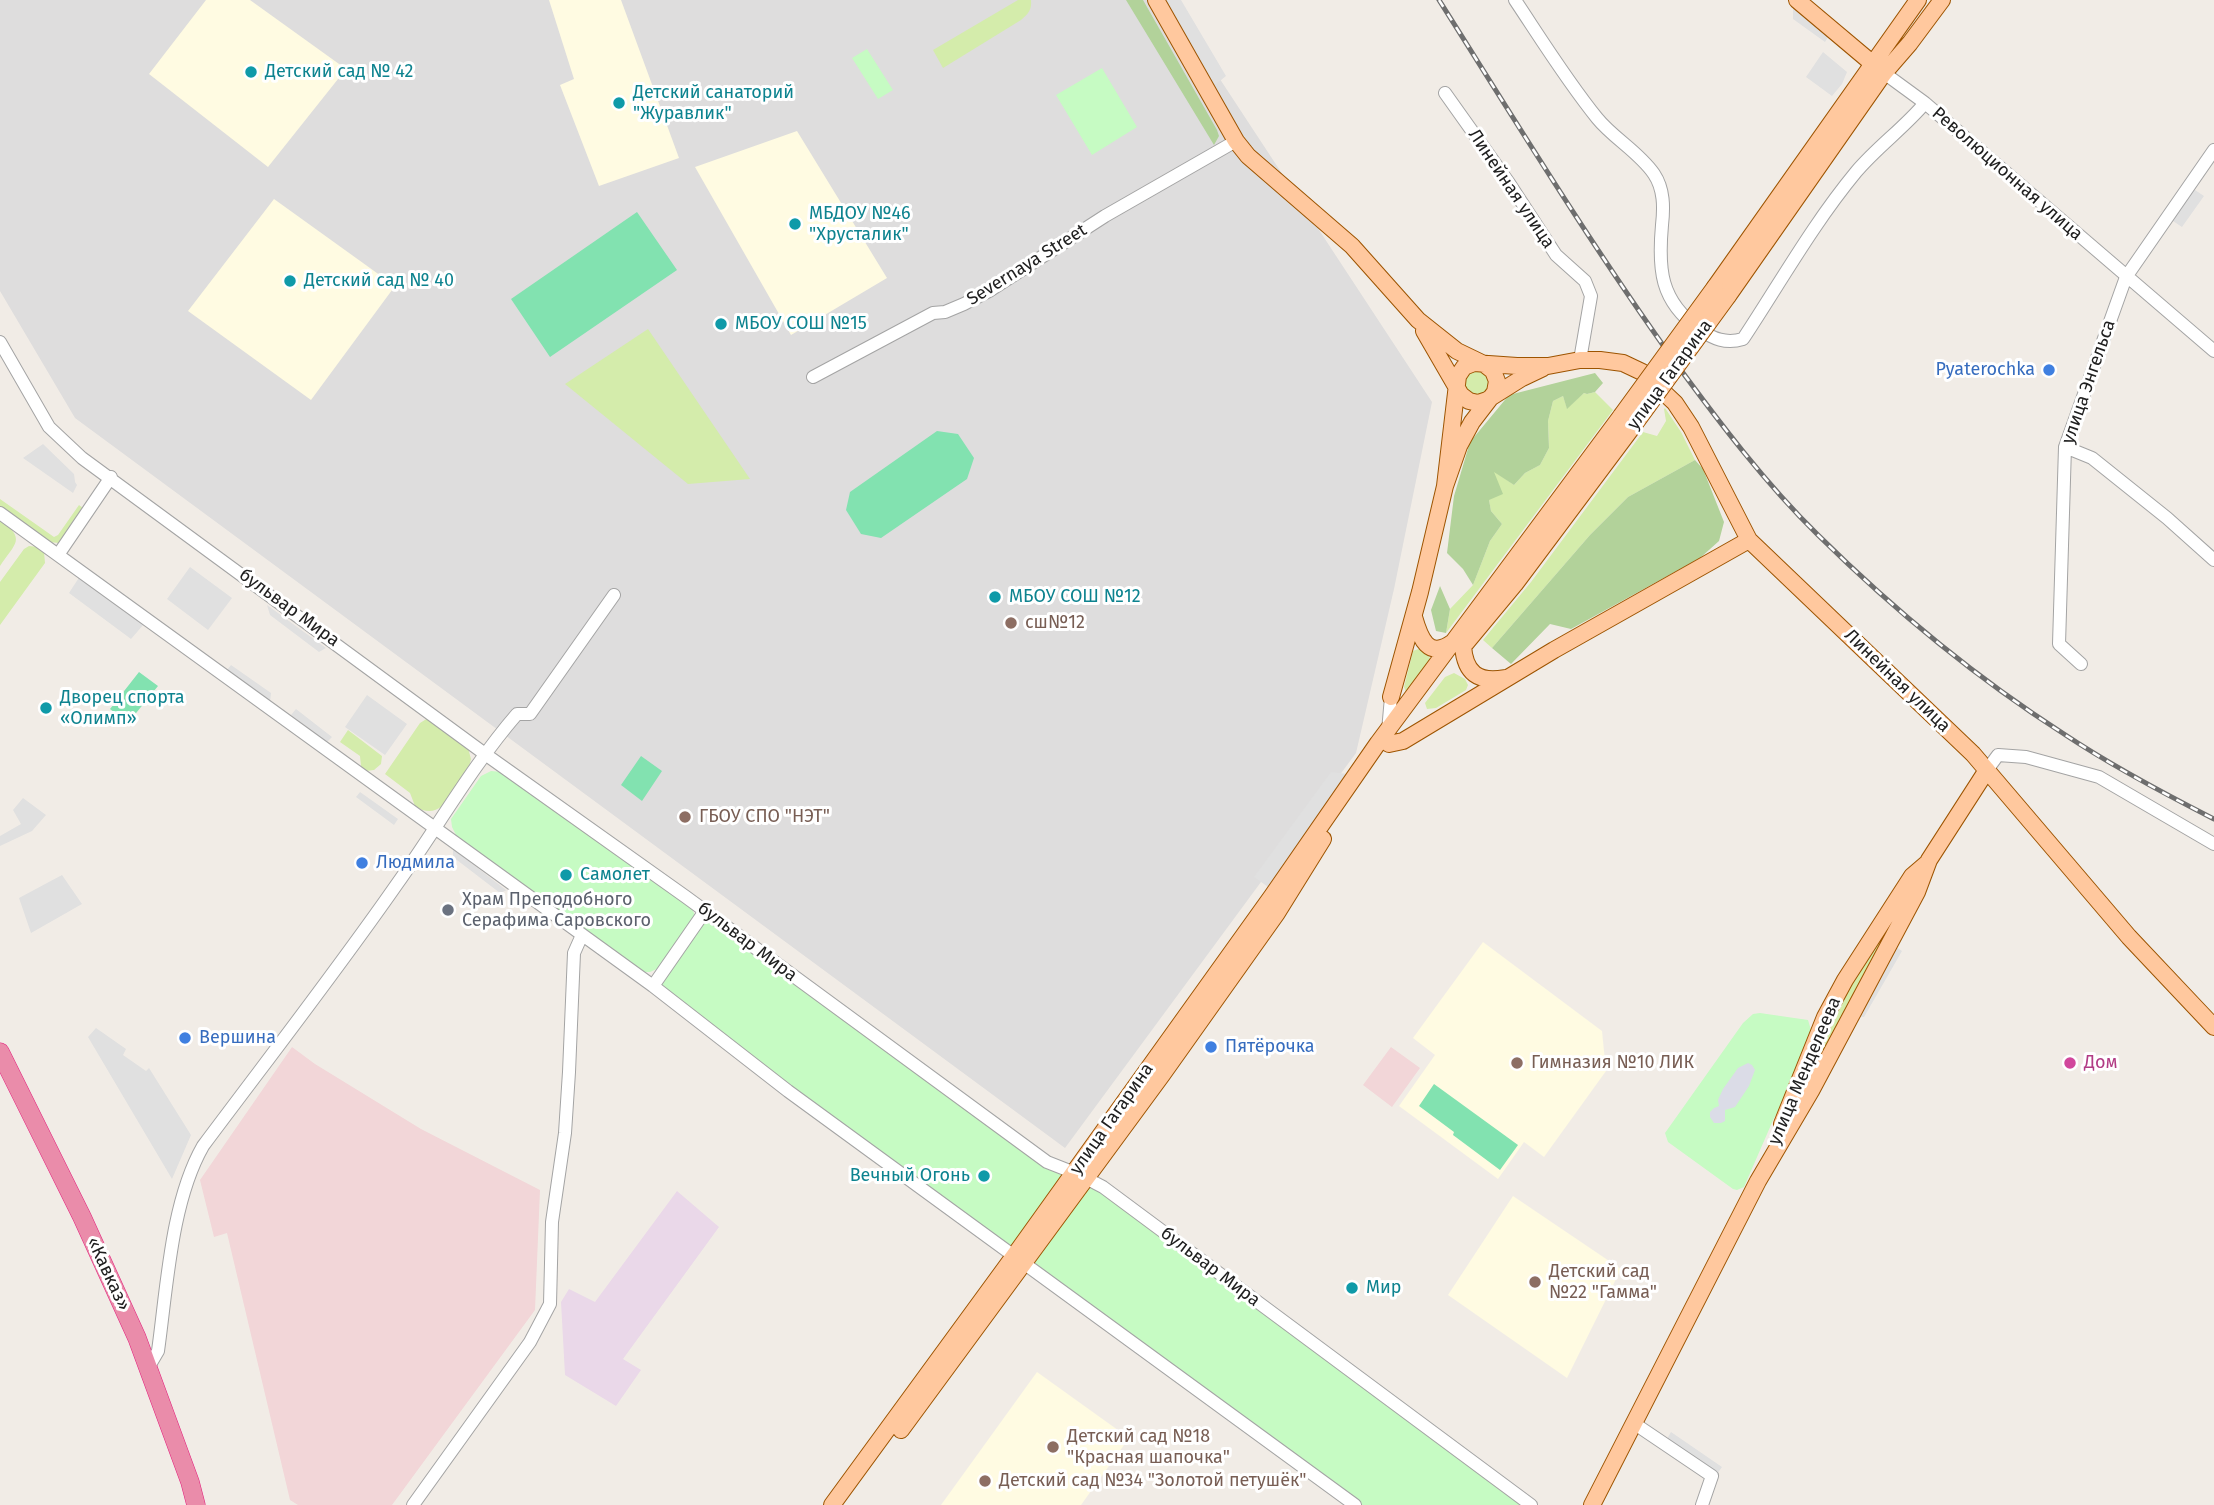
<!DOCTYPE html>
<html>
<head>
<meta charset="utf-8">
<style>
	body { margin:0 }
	canvas { display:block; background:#f1ece6 }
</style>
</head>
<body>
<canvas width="2214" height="1505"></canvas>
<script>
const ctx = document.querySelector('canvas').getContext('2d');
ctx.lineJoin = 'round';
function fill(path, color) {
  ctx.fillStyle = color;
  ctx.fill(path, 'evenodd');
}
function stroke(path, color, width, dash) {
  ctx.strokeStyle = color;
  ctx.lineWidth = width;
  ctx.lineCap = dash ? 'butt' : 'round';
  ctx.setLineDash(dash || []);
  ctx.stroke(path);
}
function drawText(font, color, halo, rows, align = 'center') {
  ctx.font = font + ' "Fira Sans",sans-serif';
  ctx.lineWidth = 6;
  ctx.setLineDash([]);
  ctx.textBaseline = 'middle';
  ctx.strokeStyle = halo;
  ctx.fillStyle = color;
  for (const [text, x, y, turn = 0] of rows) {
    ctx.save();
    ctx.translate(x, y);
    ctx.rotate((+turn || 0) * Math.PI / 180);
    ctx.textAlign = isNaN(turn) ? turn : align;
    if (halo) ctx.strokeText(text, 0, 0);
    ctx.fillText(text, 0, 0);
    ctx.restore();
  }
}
fill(new Path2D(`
	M 0,0 L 1168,0 L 1432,402 L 1394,589 L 1356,753 L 1065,1148 L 75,418 L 0,291 Z`), '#dedddd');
fill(new Path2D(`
	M 292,1047 L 315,1064 L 421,1129 L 540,1190 L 535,1310 L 392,1505 L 298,1505 L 290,1500 L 227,1233 L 214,1237 L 200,1180 Z
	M 1391,1047 L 1420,1068 L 1392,1107 L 1363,1085 Z`), '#f2d6d8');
fill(new Path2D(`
	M 677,1191 L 719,1227 L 623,1359 L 641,1370 L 616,1406 L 565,1375 L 561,1302 L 569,1289 L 595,1302 Z`), '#ead8e9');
fill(new Path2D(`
	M 206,0 L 250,0 L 346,69 L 268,167 L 149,74 Z
	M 549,0 L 621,0 L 679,158 L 599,186 L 560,85 L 574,79 Z
	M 797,131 L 887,278 L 791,335 L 695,167 Z
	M 274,199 L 395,286 L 311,400 L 188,311 Z
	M 1483,942 L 1602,1031 L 1606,1071 L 1544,1157 L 1524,1142 L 1498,1179 L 1399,1106 L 1435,1055 L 1413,1038 Z
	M 1513,1196 L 1621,1269 L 1567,1378 L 1448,1295 Z
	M 1037,1372 L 1129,1438 L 1081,1505 L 941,1505 Z`), '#fffbe2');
fill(new Path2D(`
	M 1018,0 L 1031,0 C 1032,10 1028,14 1021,20 L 943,68 L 933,50 Z
	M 648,329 L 750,479 L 688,484 L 565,384 Z
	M1465 382a12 12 0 1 1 24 0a12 12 0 1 1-24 0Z
	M 1595,392 L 1613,410 L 1446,633 L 1450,609 L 1473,585 L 1490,541 L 1502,524 L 1491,511 L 1489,500 L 1494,471 L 1514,485 L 1525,473 L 1540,465 L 1549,448 L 1548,421 L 1553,401 L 1563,396 L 1567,408 L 1584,393 L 1587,394 Z
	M 1665,408 L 1681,432 L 1695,460 L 1628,497 L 1590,535 L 1492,648 L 1483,640 L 1531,582 L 1643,432 L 1657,436 L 1666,421 L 1664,409 Z
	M 0,499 L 54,537 L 58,535 L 79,505 L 83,508 L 59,543 L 49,542 L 0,506 Z
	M 0,519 C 26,540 16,542 0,566 Z
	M 29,546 L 38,547 L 44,552 L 45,563 L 0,625 L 0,582 L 24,549 Z
	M 1421,648 L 1431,659 L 1409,692 L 1406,692 L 1404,687 L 1413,651 Z
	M 1454,673 L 1465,679 L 1468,685 L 1466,690 L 1436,708 L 1427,709 L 1425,703 L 1445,677 Z
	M 428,718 L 468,748 L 471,759 L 469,767 C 456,786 443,825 415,806 L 410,793 L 385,774 L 420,723 Z
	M 348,730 L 382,756 L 381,764 L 374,770 L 366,771 L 361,766 L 360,756 L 340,742 Z
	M 1911,887 L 1807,1086 L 1804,1084 L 1827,1024 Z`), '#d4ecab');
fill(new Path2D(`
	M 1126,0 L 1143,0 L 1217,130 L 1219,136 L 1214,145 Z
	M 1595,373 L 1603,383 L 1595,392 L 1587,394 L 1584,393 L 1567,409 L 1563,396 L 1553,401 L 1548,421 L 1549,448 L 1540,465 L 1525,473 L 1514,485 L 1494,472 L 1503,494 L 1489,500 L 1491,511 L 1502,524 L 1490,541 L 1473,585 L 1463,569 L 1447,553 L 1454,496 L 1470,442 L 1509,395 Z
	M 1695,460 L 1703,469 L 1724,522 L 1719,541 L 1700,558 L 1571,629 L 1550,624 L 1511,664 L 1492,648 L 1590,535 L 1628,497 Z
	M 1440,586 L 1450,609 L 1446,633 L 1436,631 L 1431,610 Z`), '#b2d29a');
fill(new Path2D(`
	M 867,49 L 893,90 L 878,99 L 852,58 Z
	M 1102,68 L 1137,127 L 1092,155 L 1056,95 Z
	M 491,771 L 502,772 L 692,909 L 695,915 L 659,968 L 650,972 L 642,972 L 456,835 L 452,827 L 451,819 L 481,776 Z
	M 705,911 L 1047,1162 L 1080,1175 L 1531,1505 L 1355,1505 L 653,986 Z
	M 1760,1013 L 1808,1020 L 1811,1030 L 1790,1092 L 1774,1118 L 1744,1187 L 1737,1190 L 1733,1189 L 1668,1142 L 1665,1133 L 1743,1023 L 1753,1014 Z`), '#c6fbc3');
fill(new Path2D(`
	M 637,212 L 677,270 L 550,357 L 511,299 Z
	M 937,431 L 958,434 L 974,458 L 967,479 L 881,538 L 861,534 L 846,510 L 850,492 Z
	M 139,672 L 158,686 L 128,723 L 110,709 Z
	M 641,756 L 662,771 L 642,801 L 621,785 Z
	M 1434,1084 L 1518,1145 L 1500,1170 L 1453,1135 L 1454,1132 L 1419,1106 Z`), '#82e2b0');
fill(new Path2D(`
	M 1167,0 L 1181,0 L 1226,76 L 1215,85 Z
	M 1793,6 L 1828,37 L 1825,42 L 1793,19 Z
	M 1823,52 L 1847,72 L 1842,84 L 1832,96 L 1806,77 Z
	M 2189,186 L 2204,196 L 2182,227 L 2167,217 Z
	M 43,444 L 74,474 L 75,482 L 77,485 L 73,493 L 23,458 Z
	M 190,567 L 232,598 L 208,630 L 167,599 Z
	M 80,576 L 144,624 L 131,639 L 69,593 Z
	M 267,605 L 326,648 L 319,652 L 270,615 Z
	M 231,665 L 271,693 L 270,702 L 227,670 Z
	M 367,695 L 407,724 L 385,755 L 345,727 Z
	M 296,709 L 332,737 L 327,742 L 291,715 Z
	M 1331,772 L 1356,775 L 1271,889 L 1254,877 Z
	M 360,792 L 398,819 L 394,825 L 356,797 Z
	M 23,798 L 46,815 L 32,831 L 0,846 L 0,836 L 21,824 L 13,810 Z
	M 453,849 L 506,890 L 507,890 L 500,893 L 453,857 Z
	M 62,875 L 82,904 L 31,933 L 19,898 Z
	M 1896,947 L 1902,951 L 1864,1017 L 1856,1017 Z
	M 96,1028 L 126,1049 L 123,1055 L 146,1071 L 149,1068 L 191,1135 L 172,1179 L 88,1037 Z
	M 1671,1432 L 1722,1467 L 1717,1474 L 1667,1439 Z`), '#e0e0e0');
fill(new Path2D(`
	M 1748,1063 L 1752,1065 L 1755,1070 L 1749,1086 L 1735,1107 L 1725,1110 L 1725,1121 L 1721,1123 L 1714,1123 L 1710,1117 L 1710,1112 L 1714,1108 L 1719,1106 L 1718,1100 L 1723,1089 L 1738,1068 Z`), '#dbdce7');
const minor = new Path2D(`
	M 1515,0 C 1541,39 1567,81 1597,118 C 1613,138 1639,152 1654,174 C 1664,189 1664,207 1662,225 C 1658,269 1660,301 1699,329 C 1713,339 1726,344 1743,339 C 1780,283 1813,224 1856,172 C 1877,147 1904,128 1925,103
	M 1884,73 L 1925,103 L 2214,351
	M 1445,93 L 1509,183 L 1556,255 L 1585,281 L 1591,296 L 1580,360
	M 0,342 L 49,427 L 82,458 L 485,754 L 686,897 L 1047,1162 L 1080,1175 L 1103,1187 L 1531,1505
	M 813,377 L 933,313 L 945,312 L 964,304 L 989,291 L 1105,216 L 1236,141
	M 2065,447 L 2092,458 L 2167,518 L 2214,560
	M 0,513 L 653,986 L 788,1091 L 1355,1505
	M 58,555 L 111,477
	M 2081,664 L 2059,644 L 2065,447 L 2126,277 L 2214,150
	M 1388,731 L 1391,697
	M 1987,770 L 1998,755 L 2026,757 L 2099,777 L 2214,844
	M 653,986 L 705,911
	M 148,1368 L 158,1351 C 167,1287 171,1202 203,1146 C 268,1059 335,973 397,884 C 437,828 472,766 517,714 L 530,714 L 614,595
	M 1635,1424 L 1712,1476 L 1702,1505
	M 413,1505 L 530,1342 L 550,1304 L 552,1222 L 565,1133 L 569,1072 L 574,953 L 582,935`);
const major = new Path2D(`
	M 1156,0 L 1236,141 L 1248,156 L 1352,246 L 1418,320 L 1457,351 L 1484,364 L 1493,371 L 1497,381 L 1495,392 L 1472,422 L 1459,446 L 1445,486 L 1420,592 L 1391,697
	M 1797,0 L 1879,69
	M 1715,287 L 1918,0
	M 1728,296 L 1884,73 L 1910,43 L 1942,0
	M 1424,331 L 1461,395 L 1469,401 L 1478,403 L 1487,400 L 1522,378 L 1543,368
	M 1445,486 L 1458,376 L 1464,367 L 1474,363 L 1517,366 L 1548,366 L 1580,360 L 1600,360 L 1623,363 L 1642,372 L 1675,403 L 1691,427 L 1749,540 L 1973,754 L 2129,937 L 2214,1027
	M 1414,617 C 1420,638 1428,660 1453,642
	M 1466,643 L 1515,584 L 1634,425
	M 1463,646 C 1465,673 1478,683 1505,678
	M 1389,744 L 1403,741 L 1554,650 L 1749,540
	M 1782,1124 L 1825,1017 L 1845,980 L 1912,876 L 1926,864
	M 901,1430 L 1162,1075 L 1277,913 L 1323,839
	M 832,1505 L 1014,1256 L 1272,896 L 1378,743 L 1621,416
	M 1592,1505 L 1758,1181 L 1811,1091 L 1917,892 L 1929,860 L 1987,770`);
const highway = new Path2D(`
	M 0,1052 L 82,1217 L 137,1338 L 190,1482 L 196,1505`);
stroke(minor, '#a4a4a4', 14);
stroke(major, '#9d5400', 18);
stroke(highway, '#e2217d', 19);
stroke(minor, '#fff', 12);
stroke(major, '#ffc89e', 16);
stroke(highway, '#ea8caa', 18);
const rail = new Path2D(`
	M 1439,0 C 1516,122 1591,245 1675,362 C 1719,422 1765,483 1818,535 C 1893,609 1975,677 2064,734 C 2112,766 2163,793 2214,819`);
stroke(rail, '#6e6e6e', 5);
stroke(rail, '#fff', 2.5, [8]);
const majorBridge = new Path2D(`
	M 1621,416 L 1715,287
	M 1634,425 L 1728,296`);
stroke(majorBridge, '#9d5400', 18, []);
stroke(majorBridge, '#ffc89e', 16);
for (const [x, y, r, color] of [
	[251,72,7,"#0f9aa8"],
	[619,103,7,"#0f9aa8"],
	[795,224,7,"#0f9aa8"],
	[290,281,7,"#0f9aa8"],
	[721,324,7,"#0f9aa8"],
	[2049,370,7,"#3f7fe0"],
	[995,597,7,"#0f9aa8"],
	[1011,623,7,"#8d6e63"],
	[46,708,7,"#0f9aa8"],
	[685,817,7,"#8d6e63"],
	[362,863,7,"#3f7fe0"],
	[566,875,7,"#0f9aa8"],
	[448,910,7,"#6b7280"],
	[185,1038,7,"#3f7fe0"],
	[1211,1047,7,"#3f7fe0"],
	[1517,1063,7,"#8d6e63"],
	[2070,1063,7,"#d1479c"],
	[984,1176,7,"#0f9aa8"],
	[1535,1282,7,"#8d6e63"],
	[1352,1288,7,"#0f9aa8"],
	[1053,1447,7,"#8d6e63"],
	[985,1481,7,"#8d6e63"]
]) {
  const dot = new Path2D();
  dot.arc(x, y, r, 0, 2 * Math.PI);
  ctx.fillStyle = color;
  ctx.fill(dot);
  stroke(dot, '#fff', 2.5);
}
drawText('18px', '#0d838f', '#fff', [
	["Детский сад № 42",265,72],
	["Детский санаторий",633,93],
	["\"Журавлик\"",633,114],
	["МБДОУ №46",809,214],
	["\"Хрусталик\"",809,235],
	["Детский сад № 40",304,281],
	["МБОУ СОШ №15",735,324],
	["МБОУ СОШ №12",1009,597],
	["Дворец спорта",60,698],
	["«Олимп»",60,719],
	["Самолет",580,875],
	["Вечный Огонь",970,1176,"right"],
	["Мир",1366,1288]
], 'left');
drawText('18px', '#202020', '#fff', [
	["Революционная улица",2007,174,41],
	["Линейная улица",1511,189,56],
	["Severnaya Street",1027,265,-32],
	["улица Гагарина",1670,375,-54],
	["улица Энгельса",2089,382,-71],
	["бульвар Мира",289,608,36],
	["Линейная улица",1897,681,44],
	["бульвар Мира",747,942,37],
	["улица Менделеева",1805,1071,-67],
	["улица Гагарина",1112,1119,-55],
	["бульвар Мира",1210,1267,37],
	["«Кавказ»",108,1274,65]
]);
drawText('18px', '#366cbe', '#fff', [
	["Pyaterochka",2035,370,"right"],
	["Людмила",376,863],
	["Вершина",199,1038],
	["Пятёрочка",1225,1047]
], 'left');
drawText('18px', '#785e54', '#fff', [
	["сш№12",1025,623],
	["ГБОУ СПО \"НЭТ\"",699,817],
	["Гимназия №10 ЛИК",1531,1063],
	["Детский сад",1549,1272],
	["№22 \"Гамма\"",1549,1293],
	["Детский сад №18",1067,1437],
	["\"Красная шапочка\"",1067,1458],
	["Детский сад №34 \"Золотой петушёк\"",999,1481]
], 'left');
drawText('18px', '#5b616d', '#fff', [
	["Храм Преподобного",462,900],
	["Серафима Саровского",462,921]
], 'left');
drawText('18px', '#b23c85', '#fff', [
	["Дом",2084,1063]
], 'left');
</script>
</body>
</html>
